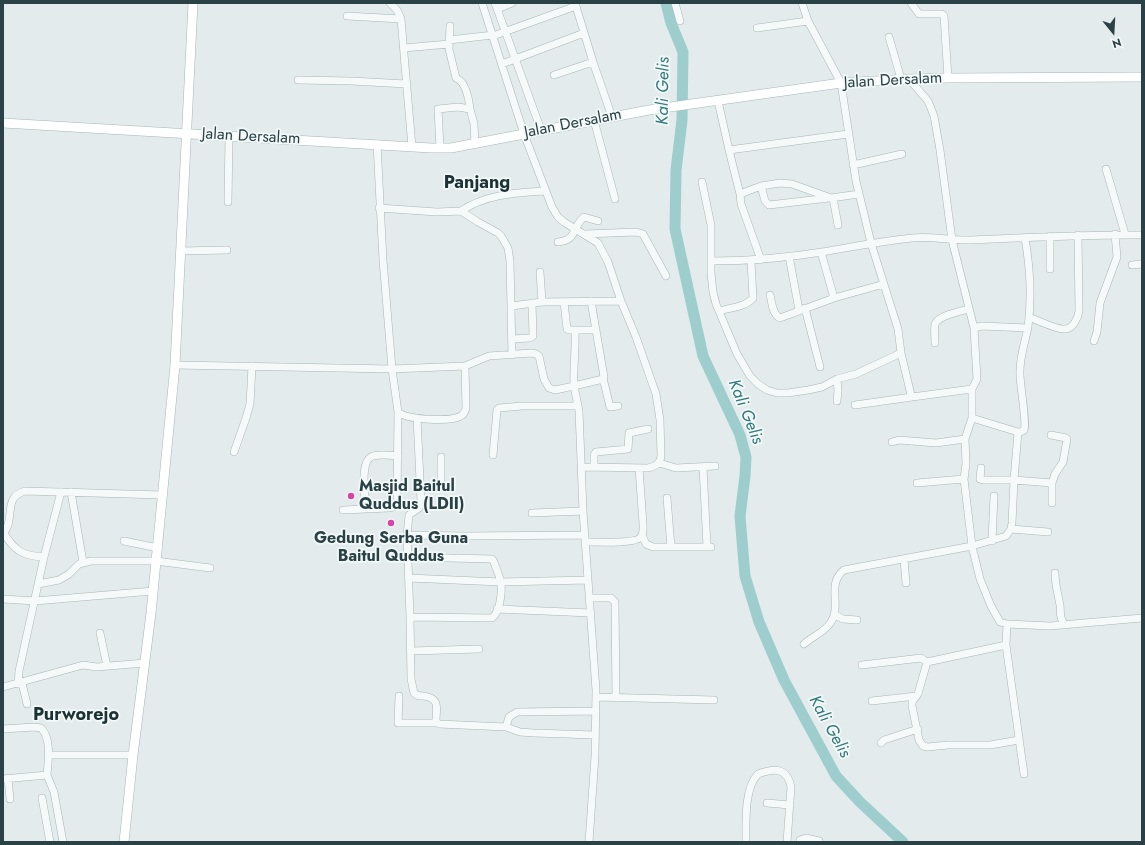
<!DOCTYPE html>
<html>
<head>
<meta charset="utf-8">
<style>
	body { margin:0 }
	#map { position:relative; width:1145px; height:845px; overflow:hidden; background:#e3ebec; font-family:Jost,sans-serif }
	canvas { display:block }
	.frame { position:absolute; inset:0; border:4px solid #2a4245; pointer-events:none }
	.north { position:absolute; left:1093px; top:12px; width:40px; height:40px; -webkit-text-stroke:3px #f3f8f9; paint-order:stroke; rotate:162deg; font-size:11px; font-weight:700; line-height:16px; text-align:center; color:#2a4245 }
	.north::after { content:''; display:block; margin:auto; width:14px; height:18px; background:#2a4245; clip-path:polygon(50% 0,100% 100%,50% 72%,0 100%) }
</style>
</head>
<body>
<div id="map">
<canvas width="1145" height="845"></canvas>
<div class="frame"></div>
<div class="north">N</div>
</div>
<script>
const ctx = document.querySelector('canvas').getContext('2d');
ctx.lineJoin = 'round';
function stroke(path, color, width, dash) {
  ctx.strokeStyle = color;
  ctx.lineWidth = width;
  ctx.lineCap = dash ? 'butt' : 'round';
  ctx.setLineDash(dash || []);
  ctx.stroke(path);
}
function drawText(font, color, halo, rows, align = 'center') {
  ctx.font = font + ' Jost,sans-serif';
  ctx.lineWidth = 3.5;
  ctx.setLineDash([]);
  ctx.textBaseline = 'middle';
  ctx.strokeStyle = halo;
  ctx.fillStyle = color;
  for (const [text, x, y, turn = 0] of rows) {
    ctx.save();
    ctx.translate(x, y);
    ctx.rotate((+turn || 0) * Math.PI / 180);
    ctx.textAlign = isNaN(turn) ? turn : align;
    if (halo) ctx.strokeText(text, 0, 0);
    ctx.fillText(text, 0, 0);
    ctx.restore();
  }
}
stroke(new Path2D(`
	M 666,3 L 671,23 L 683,52 L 682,120 L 676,170 L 675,229 L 703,356 L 740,435 L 746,457 L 745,476 L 740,516 L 745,576 L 759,622 L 784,680 L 836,776 L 860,802 L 903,842`), '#9dcdcc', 11);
const minor = new Path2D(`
	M 390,3 L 397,10 L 401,19 L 412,147
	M 482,3 L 524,134 L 552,207 L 558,217 L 564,222 L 598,243 L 608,262 L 621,301 L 636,337 L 656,394 L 660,420 L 661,456 C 660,464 656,466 648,468 L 582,467
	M 495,3 L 541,130
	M 575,3 L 593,62 L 612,117
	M 675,3 L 680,21
	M 802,3 L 808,21 L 841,83 L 856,181 L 871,243 L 898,329 L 901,353 L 911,395 L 912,397 L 972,389
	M 911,3 L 919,14 L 942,14 L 944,16 L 948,78
	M 497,9 L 512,3
	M 347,16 L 401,19
	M 450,26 L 449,49 L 456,78 C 466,82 469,100 470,109
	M 757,28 L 808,21
	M 493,36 L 576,6 L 573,3
	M 889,37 L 901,79
	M 449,40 L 493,35
	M 404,48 L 449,44
	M 502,64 L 584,33
	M 554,75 L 593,62
	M 909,79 L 928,101 L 934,116 L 940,150 L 952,240 L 974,328 L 977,379 L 972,389 L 972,418 L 965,439 L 966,464 L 964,479 L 972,546 L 980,579 L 991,606 L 1000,622 L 1007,624 L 1050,626 L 1142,618
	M 298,80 L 352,81 L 406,84
	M 718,101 L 729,150 L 848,134
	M 594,120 L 615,199
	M 377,144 L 383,260 L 392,369 L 398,412 C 407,420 451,422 461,416 C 465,414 465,411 466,408 L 465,366
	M 440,148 L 438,109 L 458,107 L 470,109 L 474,124 L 475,144
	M 729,150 L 740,194 L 761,186 L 780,183 L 792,184 L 831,198 L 859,194
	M 853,165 L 902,154
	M 1106,169 L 1125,234
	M 702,182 L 711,225 L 711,273 L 713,292 L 716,304 L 737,354 L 750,376 L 758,384 L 767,390 L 777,393 L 788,393 L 808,390 L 822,387 L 837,379 L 856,374 L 901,353
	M 761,186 L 765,201 L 769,205 L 829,198
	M 740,194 L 741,204 L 761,260
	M 833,198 L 838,225
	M 228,202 L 229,136
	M 379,208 L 437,212 L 461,211 L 478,222 L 498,233 L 501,236 L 508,248 L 510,261 L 512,355
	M 461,211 C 486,194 516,193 545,191
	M 585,234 L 636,232 L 643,234 L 666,276
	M 558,242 C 578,240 571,228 584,217 L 598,221
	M 181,251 L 227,250
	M 821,252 L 834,298
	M 789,256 L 799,310
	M 711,261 C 748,261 785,258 822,252 C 852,247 882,241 912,238 C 930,236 948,240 966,240 C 1025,238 1083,234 1142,235
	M 1132,265 L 1142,264
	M 1050,269 L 1050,236
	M 540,272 L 542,302
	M 770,295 C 772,302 772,314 780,318 L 834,298 L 884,284
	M 564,302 L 567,329 L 569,330 L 596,330
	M 511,306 L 542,302 L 621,301
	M 805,308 L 820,367
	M 719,311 C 729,308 746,307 753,298 L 751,261
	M 1029,317 C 1037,320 1057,330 1065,329 C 1073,329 1078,318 1079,311 L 1078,235
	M 974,328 L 982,326 L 1028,328
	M 575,330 C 576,349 573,367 574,386 L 603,379 L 604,377 L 591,301
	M 512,339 L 530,338 L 533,336 L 532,303
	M 1094,341 L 1097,332 L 1100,303 L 1117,257 L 1115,234
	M 935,343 C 935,337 934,330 935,324 C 939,315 961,311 969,309
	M 175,365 L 392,369 L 465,366 L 489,356 L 531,353 L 536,354 L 539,356 L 544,379 L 549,388 L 555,390 L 574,386 L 579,411 L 583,511 L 596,690 L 595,756 L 589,842
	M 603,378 L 610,407 L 618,406
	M 837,379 L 838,391 L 837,401
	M 855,405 L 912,397
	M 417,418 L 421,501 L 419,508 L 409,515 L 407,535 L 410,617 L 411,679 L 414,693 C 417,696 419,696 423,696 C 441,698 436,708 436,721 L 439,724 L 506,727 L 520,732 L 534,733 L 595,735
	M 972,418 L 1018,432 C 1021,432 1022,432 1024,430 C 1027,425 1020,384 1020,375 C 1019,358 1025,343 1028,327 C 1032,297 1030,267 1025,238
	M 1051,435 L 1066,438 L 1067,439 L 1063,462 L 1055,474 L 1052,483 L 1052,503
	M 892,442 L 899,440 L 936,443 L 965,439
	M 234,452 L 246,418 L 250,404 L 252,366
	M 493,455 L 497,410 L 499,408 L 522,406 L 578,406
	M 441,457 L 441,479
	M 659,463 L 676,468 L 715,466
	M 594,467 L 594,455 L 596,452 L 628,449 L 629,433 L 648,429
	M 703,467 L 707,547
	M 981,468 L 980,479 L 983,480 L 1014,480 L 1052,483
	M 917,483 L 964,479
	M 71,492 L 83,562
	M 667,498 L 671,547
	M 366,508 C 365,496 359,460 373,456 C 381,454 390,455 398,456
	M 343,510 L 388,508 L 394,507 L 397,503 L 398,412
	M 532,513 L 583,511
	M 1011,529 L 1048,532
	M 3,533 C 16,521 2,497 25,491 L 162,495
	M 4,533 C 14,551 24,556 44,557
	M 407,535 L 466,536 L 584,535
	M 642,535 L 646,544 L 653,547 L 711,547
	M 124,541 L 158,548
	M 992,541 L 994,496
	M 585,542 C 595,542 636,544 641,537 C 644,533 643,528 643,524 L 639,468
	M 408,557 L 492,559 L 494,562 C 496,569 500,576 501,584 C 502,593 500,612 492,618 L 410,617
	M 904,559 L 906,583
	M 1055,573 C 1055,585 1058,594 1060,605 C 1061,615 1059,615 1064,624
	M 409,578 L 500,582 L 588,580
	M 38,584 L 59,580 L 69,574 L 79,564 L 91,561 L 156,561 L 210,568
	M 589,598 L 611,598 L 615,602 L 616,698
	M 3,599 L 35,601 L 153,591
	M 497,609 L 591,613
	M 835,615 L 843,619 L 857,620
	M 1007,624 L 1006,645 L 1024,774
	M 100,633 L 107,666
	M 804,644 C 813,636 825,632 831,622 C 842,606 826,584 844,570 L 972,546 L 1006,536 L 1011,529 L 1012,523 L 1014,480 L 1018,432
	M 411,651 L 479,649
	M 927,662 L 1006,645
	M 862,665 L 921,658 L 927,662 L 918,694 L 912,702 L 912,706 L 919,740 L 923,746 L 928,747 L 948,745 L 990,745 L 1019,740
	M 22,683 L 27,704
	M 18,684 L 19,671 L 44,557 L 61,492
	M 3,687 L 83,665 L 97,667 L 145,663
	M 399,696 L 398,723 L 437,723
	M 596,697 L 714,700
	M 872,701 L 916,696
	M 506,727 L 509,717 L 517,712 L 596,711
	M 3,729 L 34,727 L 41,728 C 52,739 48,762 47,775 L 3,779
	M 881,743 L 884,740 L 918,729
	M 49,755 L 133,755
	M 47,775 L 54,792 L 63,842
	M 8,779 L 10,799
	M 42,798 L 50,842
	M 767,803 L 790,805
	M 800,840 L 806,838 L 819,841
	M 746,842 C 746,823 744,788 758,774 C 774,768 787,767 791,787 L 787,842`);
const major = new Path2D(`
	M 3,123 L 431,148 L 451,148 L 649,110 L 841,83 L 909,79 L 948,78 L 1142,77
	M 124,842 L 133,755 L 151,613 L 175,365 L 193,3`);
stroke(minor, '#a8b5b7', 8);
stroke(major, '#a2b7b8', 10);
stroke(minor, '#f6f9fa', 7);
stroke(major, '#fff', 9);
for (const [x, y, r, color] of [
	[351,496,4,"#d544a6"],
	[391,523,4,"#d544a6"]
]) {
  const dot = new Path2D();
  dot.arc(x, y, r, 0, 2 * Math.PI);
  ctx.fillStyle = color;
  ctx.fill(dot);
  stroke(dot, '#f3f8f9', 1.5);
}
drawText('16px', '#2a4245', '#f3f8f9', [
	["Jalan Dersalam",893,81,-3],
	["Jalan Dersalam",573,124,-11],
	["Jalan Dersalam",251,137,3]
]);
drawText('bold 16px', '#2a4245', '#f3f8f9', [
	["Masjid Baitul",359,487],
	["Quddus (LDII)",359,505],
	["Gedung Serba Guna",391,539,"center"],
	["Baitul Quddus",391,557,"center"]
], 'left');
drawText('italic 17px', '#32797b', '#f3f8f9', [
	["Kali Gelis",664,91,-89],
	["Kali Gelis",745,412,68],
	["Kali Gelis",829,727,61]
]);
drawText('bold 18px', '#1c3336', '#f3f8f9', [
	["Panjang",477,184],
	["Purworejo",76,716]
]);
</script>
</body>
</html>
